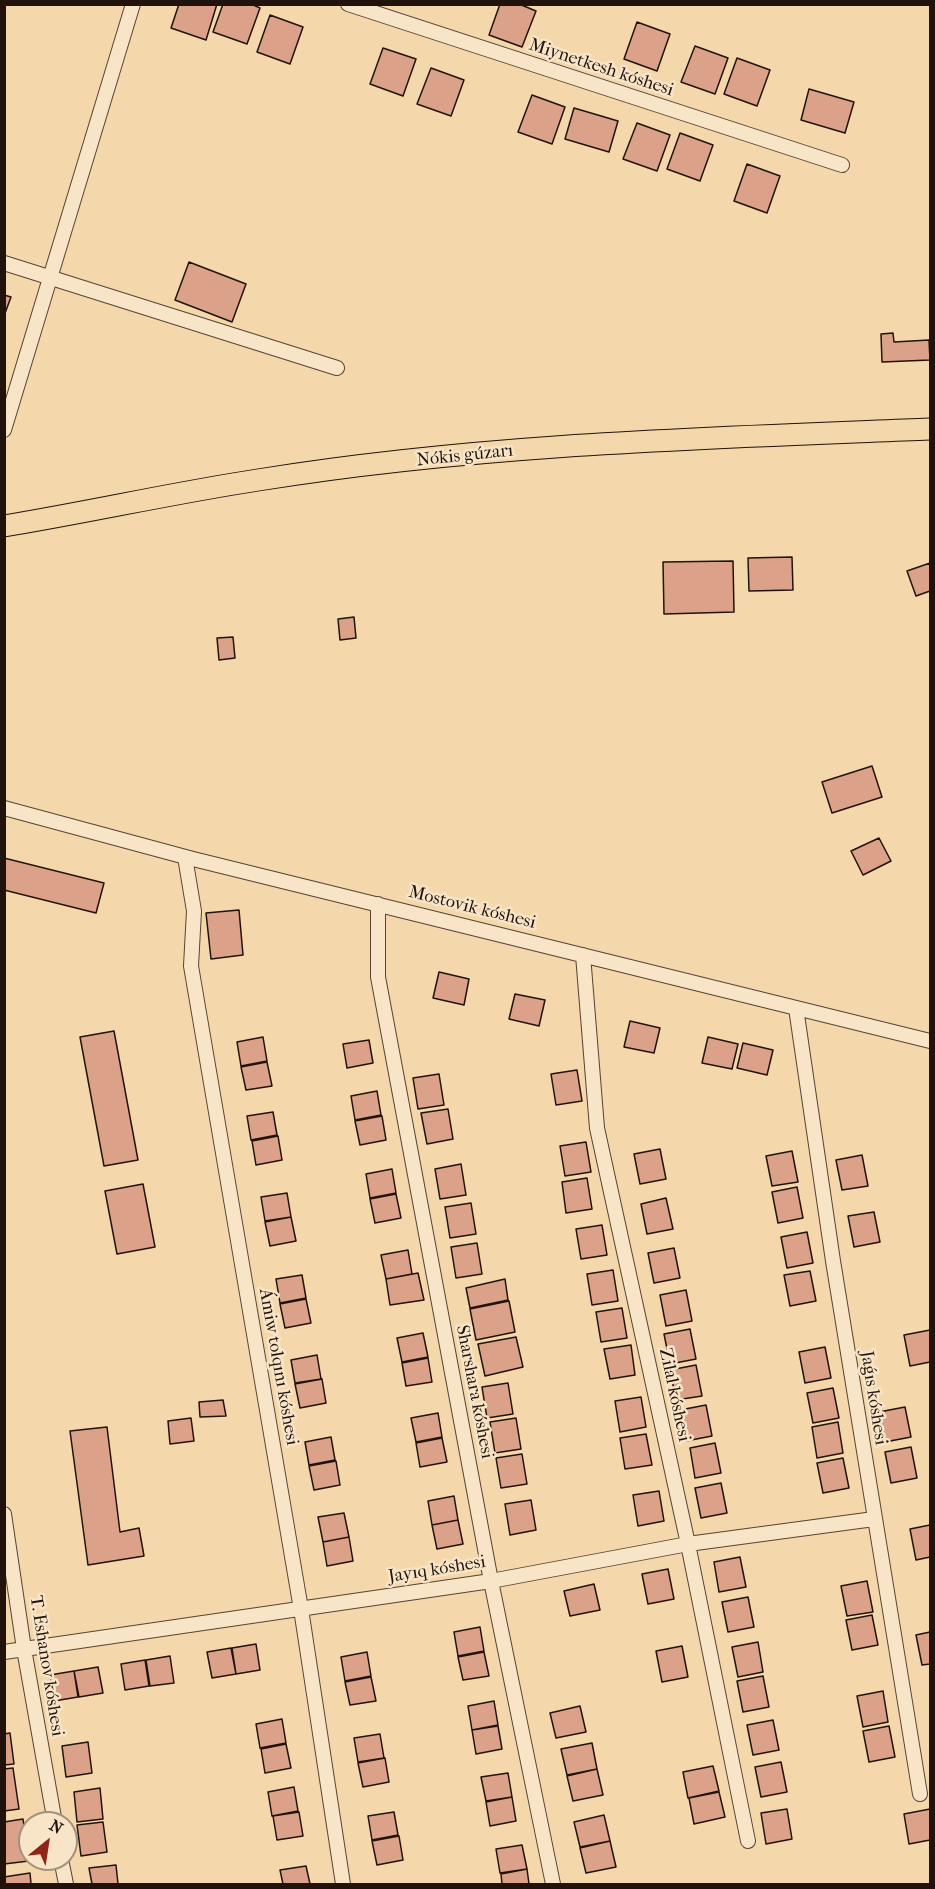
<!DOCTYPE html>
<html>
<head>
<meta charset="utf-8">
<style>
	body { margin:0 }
	#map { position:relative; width:935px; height:1889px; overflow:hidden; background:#f4d7aa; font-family:"IM FELL French Canon",serif }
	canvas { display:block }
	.frame { position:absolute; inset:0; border:6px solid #21130b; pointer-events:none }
	.north { position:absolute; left:18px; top:1811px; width:60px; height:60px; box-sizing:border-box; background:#f8e5c8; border:2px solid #a2917c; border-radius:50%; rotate:30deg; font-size:16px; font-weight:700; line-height:24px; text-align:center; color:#21130b }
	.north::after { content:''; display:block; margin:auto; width:21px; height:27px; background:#8f2418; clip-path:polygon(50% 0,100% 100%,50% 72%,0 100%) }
</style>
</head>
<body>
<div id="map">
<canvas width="935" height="1889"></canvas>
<div class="frame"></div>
<div class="north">N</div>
</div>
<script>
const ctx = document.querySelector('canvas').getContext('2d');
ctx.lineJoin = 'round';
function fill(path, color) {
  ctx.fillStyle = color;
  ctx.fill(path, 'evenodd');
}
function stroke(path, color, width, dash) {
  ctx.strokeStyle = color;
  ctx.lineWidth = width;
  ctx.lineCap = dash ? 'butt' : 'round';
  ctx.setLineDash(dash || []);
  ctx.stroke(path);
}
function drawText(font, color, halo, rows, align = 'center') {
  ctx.font = font + ' "IM FELL French Canon",serif';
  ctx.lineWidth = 5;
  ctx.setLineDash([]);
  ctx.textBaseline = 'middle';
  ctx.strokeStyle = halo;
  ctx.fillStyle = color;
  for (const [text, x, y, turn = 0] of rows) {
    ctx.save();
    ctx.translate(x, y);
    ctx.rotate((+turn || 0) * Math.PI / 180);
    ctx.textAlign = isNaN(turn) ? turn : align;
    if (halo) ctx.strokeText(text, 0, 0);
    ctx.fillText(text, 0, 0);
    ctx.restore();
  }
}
const building = new Path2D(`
	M 179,4 L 217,4 L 206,40 L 171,28 Z
	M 223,4 L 251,4 L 260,8 L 247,44 L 213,32 Z
	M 500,4 L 519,4 L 536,11 L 522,47 L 489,35 Z
	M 270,15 L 303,27 L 290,64 L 257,52 Z
	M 637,22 L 670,34 L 657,71 L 624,59 Z
	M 695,46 L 728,58 L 715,94 L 681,82 Z
	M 383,48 L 416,59 L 403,96 L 370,84 Z
	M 737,58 L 770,70 L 757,106 L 724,94 Z
	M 431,68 L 464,80 L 451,116 L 417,104 Z
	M 809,89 L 854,102 L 845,133 L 801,120 Z
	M 532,95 L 565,107 L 552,144 L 518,132 Z
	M 574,108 L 618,121 L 609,152 L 565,139 Z
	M 637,123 L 670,135 L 657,171 L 623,159 Z
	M 680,133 L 713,145 L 700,181 L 667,169 Z
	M 747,164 L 780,176 L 767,213 L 734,201 Z
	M 189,262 L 246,284 L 232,322 L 175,300 Z
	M 4,295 L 11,297 L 4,316 Z
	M 893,333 L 894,342 L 929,340 L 930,360 L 882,362 L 881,334 Z
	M 792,557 L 793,590 L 749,591 L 748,558 Z
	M 733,561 L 734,612 L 664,614 L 663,562 Z
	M 930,563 L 930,591 L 916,596 L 907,571 Z
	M 354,617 L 356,638 L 340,640 L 338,619 Z
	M 233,637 L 235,658 L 219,660 L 217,638 Z
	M 872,766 L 882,797 L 832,813 L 822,782 Z
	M 879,838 L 891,861 L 863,875 L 851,851 Z
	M 4,858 L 104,883 L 96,913 L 4,890 Z
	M 239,910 L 243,955 L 211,959 L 206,913 Z
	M 439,972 L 469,979 L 464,1005 L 433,998 Z
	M 515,994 L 545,1000 L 539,1026 L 509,1019 Z
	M 630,1021 L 660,1028 L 654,1053 L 624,1047 Z
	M 114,1031 L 138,1160 L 104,1166 L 80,1037 Z
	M 263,1037 L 267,1061 L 241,1066 L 237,1042 Z
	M 708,1037 L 738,1044 L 732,1069 L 702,1063 Z
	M 369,1040 L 373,1063 L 347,1068 L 343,1044 Z
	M 743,1043 L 773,1050 L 767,1075 L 737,1068 Z
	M 267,1062 L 272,1086 L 246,1090 L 241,1067 Z
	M 577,1070 L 582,1101 L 556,1105 L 551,1074 Z
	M 439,1074 L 444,1105 L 418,1109 L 413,1078 Z
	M 377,1091 L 381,1115 L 355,1120 L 351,1096 Z
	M 448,1109 L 453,1139 L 427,1144 L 421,1113 Z
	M 273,1112 L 277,1135 L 251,1140 L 247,1116 Z
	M 382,1116 L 386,1140 L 360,1145 L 355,1121 Z
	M 278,1136 L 282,1160 L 256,1165 L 252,1141 Z
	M 586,1142 L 591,1172 L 565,1176 L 560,1146 Z
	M 660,1149 L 666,1179 L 640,1184 L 634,1154 Z
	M 792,1151 L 798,1182 L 772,1186 L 766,1156 Z
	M 862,1155 L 868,1186 L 842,1190 L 836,1160 Z
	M 461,1164 L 466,1195 L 440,1199 L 435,1169 Z
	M 392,1169 L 396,1193 L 370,1198 L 366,1174 Z
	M 587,1178 L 592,1209 L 566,1213 L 562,1182 Z
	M 143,1184 L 155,1247 L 117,1254 L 105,1191 Z
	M 797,1187 L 803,1218 L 778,1223 L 772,1192 Z
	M 287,1193 L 291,1217 L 265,1221 L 261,1197 Z
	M 396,1194 L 401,1218 L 375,1223 L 370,1199 Z
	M 666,1198 L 673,1229 L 647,1234 L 641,1204 Z
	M 471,1203 L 476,1234 L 450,1238 L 445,1207 Z
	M 874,1212 L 880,1242 L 854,1247 L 848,1216 Z
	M 291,1217 L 296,1241 L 270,1246 L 265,1222 Z
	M 602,1225 L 607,1255 L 581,1259 L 576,1229 Z
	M 807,1232 L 813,1263 L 787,1268 L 781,1237 Z
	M 477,1243 L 482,1274 L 456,1278 L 451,1247 Z
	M 674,1248 L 680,1278 L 654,1283 L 648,1253 Z
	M 408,1250 L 412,1274 L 386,1279 L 381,1255 Z
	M 613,1270 L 618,1301 L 592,1305 L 587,1274 Z
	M 810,1271 L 816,1301 L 790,1306 L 784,1275 Z
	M 418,1273 L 424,1300 L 390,1305 L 386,1279 Z
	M 302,1275 L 306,1298 L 280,1303 L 276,1279 Z
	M 505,1279 L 508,1300 L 470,1308 L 466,1288 Z
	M 686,1290 L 692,1321 L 666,1326 L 660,1295 Z
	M 306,1299 L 311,1323 L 285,1328 L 280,1304 Z
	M 509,1301 L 515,1332 L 476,1340 L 470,1309 Z
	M 622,1308 L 627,1338 L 601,1342 L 596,1312 Z
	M 690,1329 L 696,1359 L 670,1364 L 664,1334 Z
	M 930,1330 L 930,1362 L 910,1366 L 904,1335 Z
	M 423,1333 L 428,1357 L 402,1362 L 397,1338 Z
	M 516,1337 L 523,1367 L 485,1376 L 478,1344 Z
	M 631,1345 L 635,1375 L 610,1379 L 604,1349 Z
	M 825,1347 L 831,1378 L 805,1383 L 799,1352 Z
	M 317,1355 L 321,1379 L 295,1383 L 291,1360 Z
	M 428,1358 L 432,1382 L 406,1386 L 402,1363 Z
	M 696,1365 L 702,1396 L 676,1400 L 670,1370 Z
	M 322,1379 L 326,1403 L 300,1408 L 295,1384 Z
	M 508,1383 L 513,1414 L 487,1418 L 482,1387 Z
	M 833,1388 L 839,1418 L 813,1423 L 807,1393 Z
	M 641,1397 L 646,1427 L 620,1432 L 615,1401 Z
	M 223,1400 L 226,1416 L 200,1417 L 199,1402 Z
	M 706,1405 L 712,1436 L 686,1441 L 680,1410 Z
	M 905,1407 L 911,1437 L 885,1442 L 879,1412 Z
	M 438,1413 L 442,1437 L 416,1442 L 411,1418 Z
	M 191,1418 L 194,1441 L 170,1444 L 168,1421 Z
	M 516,1418 L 521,1449 L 495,1453 L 490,1422 Z
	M 838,1422 L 843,1453 L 817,1458 L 812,1427 Z
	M 107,1427 L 120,1532 L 139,1528 L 144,1556 L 88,1565 L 70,1431 Z
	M 646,1434 L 652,1465 L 625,1469 L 620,1438 Z
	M 331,1437 L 335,1460 L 309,1465 L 305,1442 Z
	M 442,1438 L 447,1462 L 420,1467 L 416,1443 Z
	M 715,1443 L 721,1473 L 695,1478 L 690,1448 Z
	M 911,1447 L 917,1478 L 891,1483 L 885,1452 Z
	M 522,1454 L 527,1484 L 501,1488 L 496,1458 Z
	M 843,1458 L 849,1488 L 823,1493 L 817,1463 Z
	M 336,1461 L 340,1485 L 314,1490 L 309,1466 Z
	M 721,1483 L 727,1513 L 701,1518 L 695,1488 Z
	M 659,1491 L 664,1521 L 638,1526 L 633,1495 Z
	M 454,1496 L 458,1520 L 432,1525 L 428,1501 Z
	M 531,1500 L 536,1530 L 510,1535 L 505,1504 Z
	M 344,1513 L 349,1537 L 323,1542 L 318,1517 Z
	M 458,1520 L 463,1544 L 437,1549 L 432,1525 Z
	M 930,1525 L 930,1557 L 916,1560 L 910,1529 Z
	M 349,1537 L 353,1561 L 327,1566 L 323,1542 Z
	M 740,1557 L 746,1587 L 719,1592 L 714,1562 Z
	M 668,1569 L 674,1599 L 648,1604 L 642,1574 Z
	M 867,1581 L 873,1612 L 847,1616 L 841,1586 Z
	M 594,1584 L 600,1610 L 570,1616 L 564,1591 Z
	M 748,1597 L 754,1627 L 728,1632 L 722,1602 Z
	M 872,1615 L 878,1645 L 852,1650 L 846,1620 Z
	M 480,1627 L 484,1651 L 458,1656 L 454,1632 Z
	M 930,1632 L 930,1664 L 922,1665 L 916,1635 Z
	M 758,1642 L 763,1672 L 738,1677 L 732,1647 Z
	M 256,1644 L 260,1670 L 236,1674 L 232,1648 Z
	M 682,1646 L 688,1677 L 662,1682 L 656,1651 Z
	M 231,1648 L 236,1674 L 212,1678 L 207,1652 Z
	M 367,1652 L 371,1676 L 345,1681 L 341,1657 Z
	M 484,1652 L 489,1676 L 463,1680 L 458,1657 Z
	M 170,1656 L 174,1683 L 150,1686 L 146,1660 Z
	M 145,1660 L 149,1686 L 125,1690 L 121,1664 Z
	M 98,1667 L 103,1693 L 79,1697 L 74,1671 Z
	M 74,1671 L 78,1697 L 54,1701 L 50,1675 Z
	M 763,1676 L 769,1707 L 743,1712 L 737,1681 Z
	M 371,1677 L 376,1701 L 350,1705 L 345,1682 Z
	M 883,1691 L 888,1722 L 863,1727 L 857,1696 Z
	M 494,1701 L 498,1725 L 472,1730 L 468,1706 Z
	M 580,1706 L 586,1732 L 556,1738 L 550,1713 Z
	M 282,1719 L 286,1743 L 260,1748 L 256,1724 Z
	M 773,1720 L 779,1750 L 753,1755 L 747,1725 Z
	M 498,1726 L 502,1749 L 476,1754 L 472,1730 Z
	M 889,1726 L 895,1757 L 869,1762 L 863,1731 Z
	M 10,1733 L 14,1764 L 4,1765 L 4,1734 Z
	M 380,1734 L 384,1758 L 358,1762 L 354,1738 Z
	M 88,1742 L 92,1773 L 66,1777 L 62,1746 Z
	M 592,1743 L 597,1769 L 567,1775 L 561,1749 Z
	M 286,1744 L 291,1768 L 265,1773 L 261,1749 Z
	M 385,1758 L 389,1782 L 363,1787 L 358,1763 Z
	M 781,1762 L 787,1792 L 761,1797 L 755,1767 Z
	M 713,1766 L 719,1791 L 688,1798 L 683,1772 Z
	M 13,1768 L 19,1809 L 4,1811 L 4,1769 Z
	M 597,1769 L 603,1795 L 573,1801 L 567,1776 Z
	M 508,1773 L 512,1797 L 486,1801 L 481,1777 Z
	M 294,1787 L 298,1811 L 272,1816 L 268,1792 Z
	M 100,1788 L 103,1819 L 77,1822 L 74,1792 Z
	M 719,1792 L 725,1817 L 694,1824 L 689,1798 Z
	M 512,1797 L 516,1821 L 490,1826 L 486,1802 Z
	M 787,1809 L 792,1839 L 766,1844 L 761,1813 Z
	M 930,1809 L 930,1840 L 909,1844 L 904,1814 Z
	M 299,1812 L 303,1836 L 277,1840 L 273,1816 Z
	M 394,1812 L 398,1835 L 372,1840 L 368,1816 Z
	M 604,1815 L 610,1841 L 580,1847 L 574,1822 Z
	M 23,1819 L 29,1861 L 4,1864 L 4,1822 Z
	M 103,1822 L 107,1852 L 81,1856 L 77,1825 Z
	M 399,1836 L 403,1860 L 377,1865 L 372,1841 Z
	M 610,1841 L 616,1867 L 586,1873 L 580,1848 Z
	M 522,1845 L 527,1869 L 500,1873 L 496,1849 Z
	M 116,1865 L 118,1884 L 92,1884 L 89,1868 Z
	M 306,1866 L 310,1884 L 283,1884 L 280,1870 Z
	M 527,1869 L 529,1884 L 502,1884 L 501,1874 Z
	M 30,1873 L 31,1884 L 4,1884 L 4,1877 Z`);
fill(building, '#dca289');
stroke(building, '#21130b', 1.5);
const minor = new Path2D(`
	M 348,4 L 842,165
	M 4,263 L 337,368
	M 4,430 L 133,4
	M 4,808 L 193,859 L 930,1041
	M 185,857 L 194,911 L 191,966 L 301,1609 L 343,1884
	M 378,904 L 378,977 L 491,1581 L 553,1884
	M 583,955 L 597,1128 L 688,1544 L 748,1841
	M 796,1008 L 833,1261 L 920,1794
	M 4,1514 L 24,1649 L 55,1823
	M 4,1652 L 491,1581 L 688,1544 L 874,1519
	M 61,1859 L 66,1884`);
const primary = new Path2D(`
	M 4,526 C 89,512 173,493 258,480 C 480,444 706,438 930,429`);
stroke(minor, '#564433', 16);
stroke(primary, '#21130b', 23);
stroke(minor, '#f8e5c8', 14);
stroke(primary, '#f4d7aa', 21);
drawText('18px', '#21130b', '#f8e5c8', [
	["Miynetkesh kóshesi",601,68,18],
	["Nókis gúzarı",465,456,-6],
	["Mostovik kóshesi",472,908,14],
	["Ámiw tolqını kóshesi",278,1367,80],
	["Sharshara kóshesi",474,1392,79],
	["Zilal kóshesi",674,1395,78],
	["Jaǵıs kóshesi",873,1398,81],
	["Jayıq kóshesi",437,1570,-9],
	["T. Eshanov kóshesi",46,1666,81]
]);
</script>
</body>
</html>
